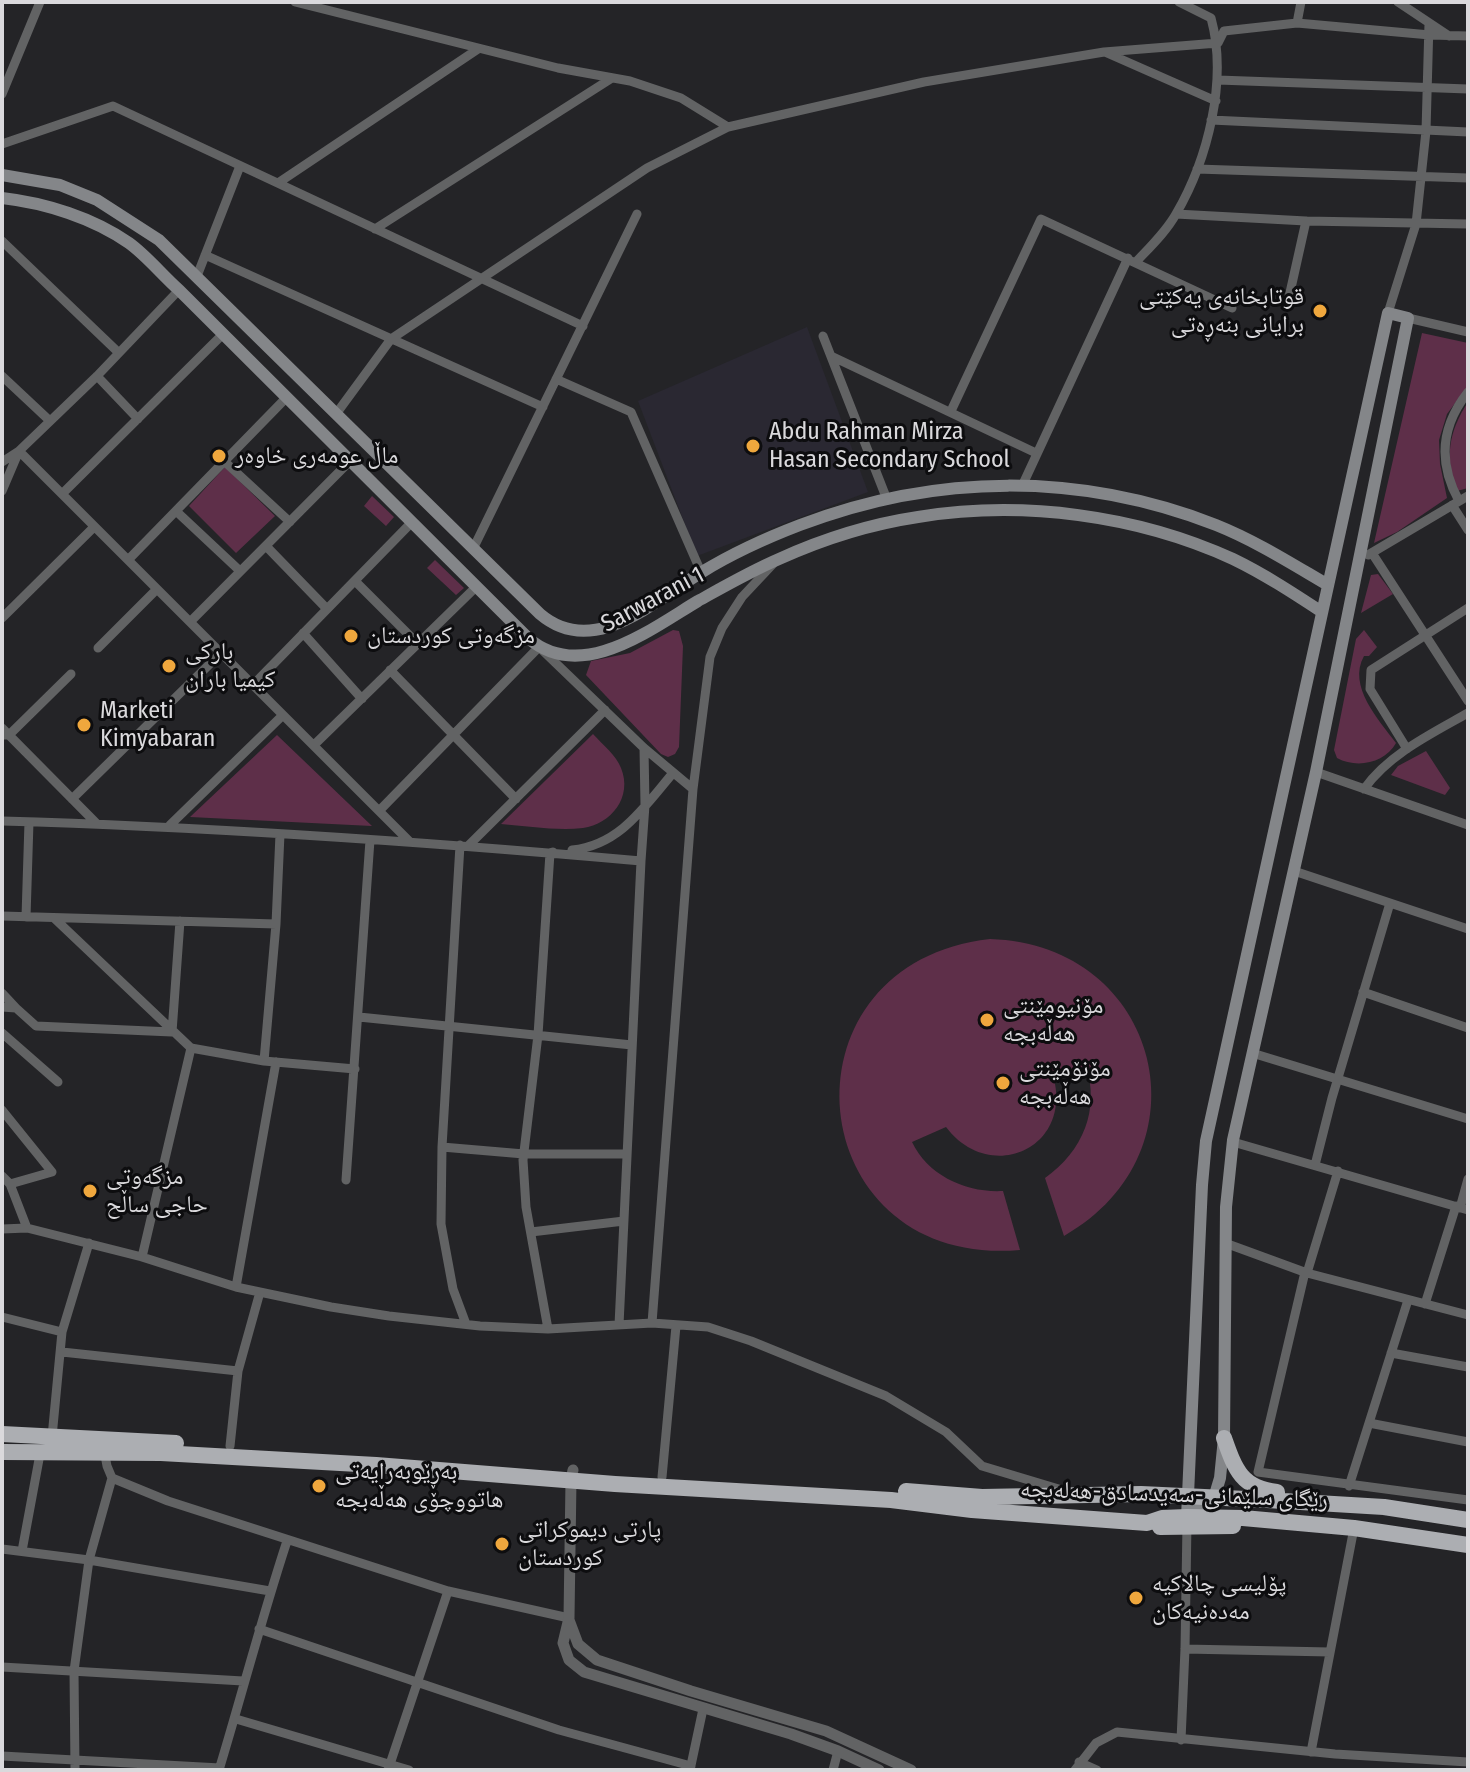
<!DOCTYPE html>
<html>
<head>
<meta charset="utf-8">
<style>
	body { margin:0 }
	#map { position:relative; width:1470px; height:1772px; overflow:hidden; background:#242427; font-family:"Fira Sans Condensed",sans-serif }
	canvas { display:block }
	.frame { position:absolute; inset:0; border:4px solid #dad9dc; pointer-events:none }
</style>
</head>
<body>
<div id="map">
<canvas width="1470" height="1772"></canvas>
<div class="frame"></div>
</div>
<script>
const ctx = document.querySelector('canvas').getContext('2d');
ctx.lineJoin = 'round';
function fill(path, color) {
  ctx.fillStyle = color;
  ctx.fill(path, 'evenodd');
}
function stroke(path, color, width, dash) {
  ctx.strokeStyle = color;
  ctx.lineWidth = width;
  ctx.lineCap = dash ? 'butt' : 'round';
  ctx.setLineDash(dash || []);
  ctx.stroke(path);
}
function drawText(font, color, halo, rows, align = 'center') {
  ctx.font = font + ' "Fira Sans Condensed","Noto Naskh Arabic",sans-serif';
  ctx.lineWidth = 6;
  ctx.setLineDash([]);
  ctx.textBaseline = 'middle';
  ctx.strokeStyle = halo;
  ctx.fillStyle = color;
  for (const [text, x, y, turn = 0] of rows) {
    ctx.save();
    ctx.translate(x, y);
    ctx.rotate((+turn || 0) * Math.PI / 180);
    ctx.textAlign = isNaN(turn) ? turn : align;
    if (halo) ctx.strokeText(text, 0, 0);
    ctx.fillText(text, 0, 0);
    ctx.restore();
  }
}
fill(new Path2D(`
	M 807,327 L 868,492 L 697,556 L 638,401 Z`), '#2a2832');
fill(new Path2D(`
	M 1422,333 L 1468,343 L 1468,386 L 1447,414 L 1439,440 L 1440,464 L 1447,498 L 1397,532 L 1374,543 Z
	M 1468,402 L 1468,488 L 1457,491 C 1444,458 1449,431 1468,402 Z
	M 225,467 L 275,516 L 236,553 L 189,506 Z
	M 372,496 L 394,517 L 386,526 L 364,506 Z
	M 435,560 L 464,588 L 456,595 L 427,568 Z
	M 1378,574 L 1393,594 L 1361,613 L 1371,575 Z
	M 673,630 L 679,631 L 683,646 L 679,747 L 675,754 L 668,757 L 661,754 L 586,675 L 591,661 L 630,653 Z
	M 1364,630 L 1377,647 L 1369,656 L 1364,656 C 1347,686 1379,720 1396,743 C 1385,763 1357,769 1337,758 L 1334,750 L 1356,639 Z
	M 593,734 C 603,745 616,755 621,768 C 633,797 611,824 583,828 C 557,831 527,826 501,824 Z
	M 277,735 L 372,826 L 190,817 Z
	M 1426,751 L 1450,788 L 1445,795 L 1391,775 L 1398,766 Z
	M 990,939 C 1161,944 1213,1152 1064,1236 L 1045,1178 C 1083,1151 1100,1110 1086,1065 L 1054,1079 C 1071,1150 989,1184 946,1127 L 912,1142 C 928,1176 967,1193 1003,1191 L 1020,1250 C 800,1269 771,964 990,939 Z`), '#5e2f49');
stroke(new Path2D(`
	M 295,2 L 558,68 L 630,81 L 681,98 L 728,127
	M 1398,2 L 1449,36
	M 1297,23 L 1301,2
	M 1107,53 L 1216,101
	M 1218,80 L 1468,89
	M 2,94 L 40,2
	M 1211,120 L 1468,132
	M 2,144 L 113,106 L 583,326
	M 1197,169 L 1468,178
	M 278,183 L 478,49
	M 1176,214 L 1306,221 L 1468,224
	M 375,229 L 612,78
	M 2,241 L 119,353
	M 205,255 L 543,407
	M 1136,262 C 1150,247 1166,232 1176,214 C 1208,159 1228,80 1211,18 L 1179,2
	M 197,276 L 240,166
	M 1287,306 L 1306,221
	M 1388,313 L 1416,224 L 1426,131 L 1429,23
	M 1408,318 L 1468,332
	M 823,336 L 886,497
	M 831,356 L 1036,453
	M 2,376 L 50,421
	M 97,376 L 138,419
	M 556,379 L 631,412 L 701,572
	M 951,411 L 1041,219 L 1232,308
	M 336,414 L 391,339 L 647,168 L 728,127 L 924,82 L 1104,52 L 1218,43 L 1224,31 L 1297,23 L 1430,35 L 1468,36
	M 224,461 L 290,522
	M 2,462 L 19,451 L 97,376 L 179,290
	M 1023,484 L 1128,258
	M 2,491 L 19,451 L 410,842
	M 62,494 L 222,335
	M 1459,501 C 1438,463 1441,426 1468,392
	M 1452,505 L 1468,530
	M 176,511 L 240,571
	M 266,546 L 327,609
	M 473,549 L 637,214
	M 1372,553 L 1468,701
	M 1368,555 L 1468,496
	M 128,560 L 286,398
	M 355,581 L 417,643
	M 2,618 L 94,527
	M 190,622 L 350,461
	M 303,633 L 362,699
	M 98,648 L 157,589
	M 390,670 L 516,799
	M 253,685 L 412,522
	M 2,728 L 96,823
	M 3,735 L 9,735 L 71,674
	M 314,745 L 477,586
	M 1407,749 L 1370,689 L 1371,670 L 1468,608
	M 1316,772 L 1468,825
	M 1364,789 C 1389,754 1431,734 1468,713
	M 72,799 L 221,653
	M 379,811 L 539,647 L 644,748 L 693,789
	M 2,821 C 215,827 428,842 641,861
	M 170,825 L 283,715
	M 460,845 L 442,1147 L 441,1224 L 453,1289 L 466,1324
	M 469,845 L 605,710
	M 572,850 C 620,845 644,807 673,773
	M 1294,871 L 1468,929
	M 2,916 L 276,924
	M 26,917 L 29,822
	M 54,918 L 191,1048 L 264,1061 L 355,1069
	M 1363,992 L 1468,1028
	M 2,993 L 16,1008
	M 2,1007 L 16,1008 L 36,1026 L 172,1032 L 180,921
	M 359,1017 L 632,1045
	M 2,1033 L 58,1082
	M 1252,1053 L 1468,1119
	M 264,1061 L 276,924 L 280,834
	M 2,1110 L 52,1172 L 10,1184
	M 1233,1142 L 1468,1210
	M 442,1147 L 524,1154 L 627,1154
	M 1315,1165 L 1332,1098 L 1390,903
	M 2,1176 L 10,1184 L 27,1228
	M 346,1180 L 370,840
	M 1460,1208 L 1468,1179
	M 2,1229 L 27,1228 L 142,1257 L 236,1287 L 331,1307 L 389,1316 L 480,1326 L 548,1329 L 652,1323 L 708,1327 L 751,1341 L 886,1396 L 946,1432 L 982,1466 L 1062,1490
	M 531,1232 L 624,1221
	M 1225,1243 L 1307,1273 L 1468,1315
	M 142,1257 L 191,1048
	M 1305,1272 L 1258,1472 L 1468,1500
	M 1307,1273 L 1338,1171
	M 236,1287 L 276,1062
	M 1425,1304 L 1456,1206
	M 2,1317 L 62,1332
	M 652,1323 L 693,789 L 710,657 L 722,628 L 742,597 L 773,564
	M 619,1325 L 641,861 L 645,805 L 644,748
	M 548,1329 L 526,1207 L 523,1160 L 538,1035 L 550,853 L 553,852
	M 62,1352 L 238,1371
	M 1391,1353 L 1468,1367
	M 1369,1423 L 1468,1442
	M 52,1437 L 62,1332 L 89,1243
	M 230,1446 L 238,1371 L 260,1292
	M 104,1450 L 107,1466 L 112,1478 L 168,1501 L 448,1591 L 569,1618
	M 662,1477 L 676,1326
	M 1349,1486 L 1408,1300
	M 2,1549 L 89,1560 L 270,1591
	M 22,1551 L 40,1454
	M 259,1629 L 559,1730 L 691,1766
	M 1185,1649 L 1330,1652
	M 2,1667 L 243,1681
	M 236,1719 L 409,1770
	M 1181,1740 L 1185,1649 L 1187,1523
	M 1311,1752 L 1354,1528
	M 2,1756 L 220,1768
	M 1079,1762 L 1097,1770
	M 75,1770 L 74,1671 L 89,1560 L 112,1478
	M 219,1770 C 242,1694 262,1617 287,1541
	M 388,1770 L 448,1591
	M 690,1770 L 703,1709
	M 833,1770 L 838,1751
	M 1075,1770 L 1096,1743 L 1117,1732 L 1335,1754 L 1468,1762`), '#626364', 9);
stroke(new Path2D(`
	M 573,1470 L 571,1480 L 569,1618 L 563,1643 L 569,1660 L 584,1672 L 791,1734 L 838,1751 L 879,1770
	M 569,1620 L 578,1644 L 597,1660 L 691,1691 L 826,1731 L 911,1770`), '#626364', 11);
stroke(new Path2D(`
	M 2,175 L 60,185 L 97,200 L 159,240 L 540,614 C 594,660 655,600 702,572 C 733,553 766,538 800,525 C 936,473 1080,472 1216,525 C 1256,541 1292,564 1328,585
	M 2,198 C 46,203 93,218 129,243 C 147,256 162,275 179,290 L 528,638 C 581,684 651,629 698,601 C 725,586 751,571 779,559 C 823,539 871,524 918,517 C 1022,500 1137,515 1233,559 C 1264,574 1293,593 1322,612
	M 1388,313 L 1408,318 L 1316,772 L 1233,1140 L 1226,1207 L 1224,1438 L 1220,1478 L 1214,1498 L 1187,1517 L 1202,1185 L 1206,1141 Z`), '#848689', 12);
stroke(new Path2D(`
	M 2,1434 L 176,1443
	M 1224,1438 C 1235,1469 1241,1488 1277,1492
	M 2,1452 L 161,1453 L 376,1465 L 615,1484 L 891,1500 L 972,1510 L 1147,1523 L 1162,1518 L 1187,1517 L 1243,1518 L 1354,1528 L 1468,1545
	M 906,1491 L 982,1497 L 1141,1494 L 1267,1500 L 1384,1507 L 1468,1520
	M 1160,1527 L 1233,1526`), '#acaeb2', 16);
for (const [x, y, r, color] of [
	[1320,311,8,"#efa73d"],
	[753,446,8,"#efa73d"],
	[219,456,8,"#efa73d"],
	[351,636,8,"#efa73d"],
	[169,666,8,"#efa73d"],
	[84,725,8,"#efa73d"],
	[987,1020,8,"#efa73d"],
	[1003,1083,8,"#efa73d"],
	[90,1191,8,"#efa73d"],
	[319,1486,8,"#efa73d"],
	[502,1544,8,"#efa73d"],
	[1136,1598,8,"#efa73d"]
]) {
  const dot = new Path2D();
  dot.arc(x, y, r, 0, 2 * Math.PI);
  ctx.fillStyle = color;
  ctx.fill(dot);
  stroke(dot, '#0d0d0f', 3);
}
drawText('24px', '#dad9dc', '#0d0d0f', [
	["قوتابخانەی یەکێتی",1304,297,"right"],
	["برایانی بنەڕەتی",1304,325,"right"],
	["Abdu Rahman Mirza",769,432],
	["Hasan Secondary School",769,460],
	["ماڵ عومەری خاوەر",235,456],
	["مزگەوتی کوردستان",367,636],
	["باركى",185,652],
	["كيميا باران",185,680],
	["Marketi",100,711],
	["Kimyabaran",100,739],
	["مۆنیومێنتی",1003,1006],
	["هەڵەبجە",1003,1034],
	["مۆنۆمێنتی",1019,1069],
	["هەڵەبجە",1019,1097],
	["مزگەوتی",106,1177],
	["حاجی ساڵح",106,1205],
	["بەڕێوبەرایەتی",335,1472],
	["هاتووچۆی هەڵەبجە",335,1500],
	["پارتی دیموکراتی",518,1530],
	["کوردستان",518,1558],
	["پۆلیسی چالاکیە",1152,1584],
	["مەدەنیەکان",1152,1612]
], 'left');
drawText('24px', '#dad9dc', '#0d0d0f', [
	["Sarwarani 1",653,600,-28],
	["رێگای سلێمانی-سەیدسادق-هەلەبجە",1174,1495,2]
]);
</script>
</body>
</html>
